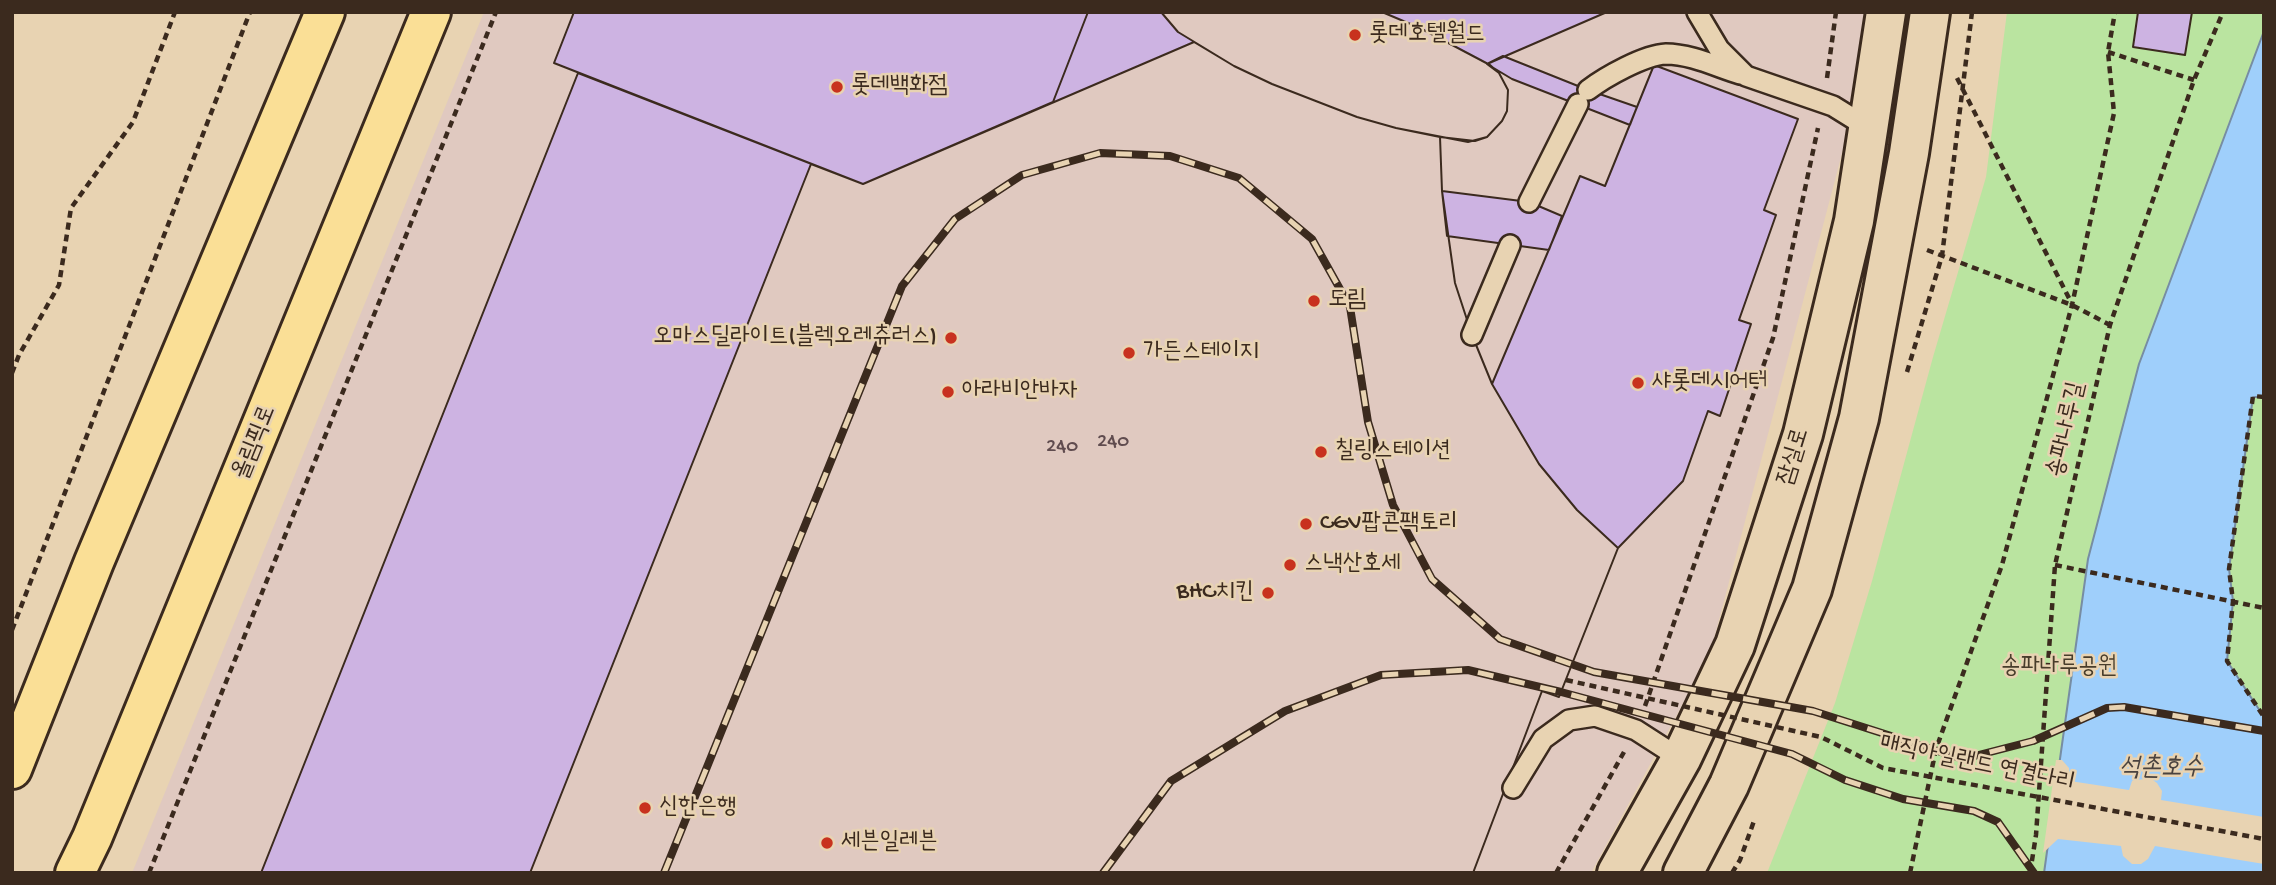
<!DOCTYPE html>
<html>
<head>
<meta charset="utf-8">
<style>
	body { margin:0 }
	#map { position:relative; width:2276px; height:885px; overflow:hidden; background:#e8d3b2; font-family:"Gochi Hand",sans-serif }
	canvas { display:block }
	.frame { position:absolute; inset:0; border:14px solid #3b2a1e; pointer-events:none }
</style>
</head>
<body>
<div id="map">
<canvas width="2276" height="885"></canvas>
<div class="frame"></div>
</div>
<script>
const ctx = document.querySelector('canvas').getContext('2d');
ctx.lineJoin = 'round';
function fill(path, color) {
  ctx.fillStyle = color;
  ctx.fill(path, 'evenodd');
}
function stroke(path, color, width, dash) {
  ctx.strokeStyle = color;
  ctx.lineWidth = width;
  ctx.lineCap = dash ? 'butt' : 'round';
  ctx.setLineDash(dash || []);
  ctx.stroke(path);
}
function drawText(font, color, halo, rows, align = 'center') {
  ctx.font = font + ' "Gochi Hand","Poor Story",sans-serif';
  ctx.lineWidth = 5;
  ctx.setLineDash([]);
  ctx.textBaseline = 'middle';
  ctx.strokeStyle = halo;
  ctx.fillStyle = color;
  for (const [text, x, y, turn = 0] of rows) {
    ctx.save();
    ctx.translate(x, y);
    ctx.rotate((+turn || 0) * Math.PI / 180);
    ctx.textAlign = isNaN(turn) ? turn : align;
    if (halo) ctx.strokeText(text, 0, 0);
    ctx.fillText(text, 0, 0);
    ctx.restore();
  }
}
fill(new Path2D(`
	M 484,12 L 1864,12 L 1850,123 L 1710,654 L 1591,873 L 132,873 Z`), '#e0c9c0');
fill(new Path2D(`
	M 2007,12 L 2264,12 L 2264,873 L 1767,873 L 1835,703 L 1872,581 L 1933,357 L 1986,177 Z`), '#bae4a0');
const water = new Path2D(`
	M 2264,31 L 2264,397 L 2253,397 L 2229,569 L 2233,601 L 2227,661 L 2264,717 L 2264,873 L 2044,873 L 2088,559 L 2139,364 Z`);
fill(water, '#9fcffb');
stroke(water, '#778da3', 2);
fill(new Path2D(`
	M 2056,760 L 2062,760 L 2069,768 L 2070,781 L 2129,790 L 2132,781 L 2150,778 L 2157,783 L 2162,791 L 2161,800 L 2264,817 L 2264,864 L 2155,846 L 2148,859 L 2141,864 L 2132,864 L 2123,856 L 2121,846 L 2058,839 L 2043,853 Z`), '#e8d3b2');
const building = new Path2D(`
	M 574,12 L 1088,12 L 1053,102 L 863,184 L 554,63 Z
	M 1088,12 L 1607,12 L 1487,64 L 1499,73 L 1508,90 L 1507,111 L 1502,121 L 1487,137 L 1475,141 L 1440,137 L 1442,191 L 1455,283 L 1472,335 L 1492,384 L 1580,176 L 1605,186 L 1654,65 L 1798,119 L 1764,210 L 1776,215 L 1739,320 L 1751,324 L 1720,416 L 1708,411 L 1683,481 L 1618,548 L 1559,697 L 1542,691 L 1473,873 L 261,873 L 578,73 L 863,184 L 1053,102 Z
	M 1161,12 L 1382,12 L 1420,28 L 1490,65 L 1499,73 L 1508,90 L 1507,111 L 1502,121 L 1487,137 L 1468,142 L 1396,128 L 1357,117 L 1272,84 L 1234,66 L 1178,32 Z
	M 2138,12 L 2192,12 L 2185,55 L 2133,47 Z
	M 1194,42 L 1234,66 L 1272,84 L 1357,117 L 1396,128 L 1440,137 L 1442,191 L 1455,283 L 1472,335 L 1492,384 L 1539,464 L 1577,510 L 1618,548 L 1559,697 L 1542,691 L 1473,873 L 530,873 L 811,164 L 863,184 Z
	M 1503,56 L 1588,90 L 1637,107 L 1630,125 L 1512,79 L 1487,64 Z
	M 1442,191 L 1529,202 L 1562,216 L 1549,250 L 1447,236 Z`);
fill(building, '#cdb3e2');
stroke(building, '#3b2a1e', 2);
const service = new Path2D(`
	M 1697,12 L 1719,49 L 1746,76 L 1833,106 L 1870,129
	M 1588,90 C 1605,77 1644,55 1666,54 C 1691,54 1717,67 1740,74
	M 1529,202 L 1578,104
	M 1472,335 L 1510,245
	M 1513,788 L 1543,739 L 1569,720 L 1595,716 L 1636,730 L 1681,759`);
const tertiary = new Path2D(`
	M 1617,873 L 1681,759 L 1735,645 L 1803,434 L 1854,221 L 1886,12
	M 1683,873 L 1729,785 L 1812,589 L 1859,418 L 1909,153 L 1930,12`);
const primary = new Path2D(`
	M 12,769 L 94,562 L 325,12
	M 75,873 L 92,838 L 431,12`);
stroke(service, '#3b2a1e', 24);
stroke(tertiary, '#3b2a1e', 44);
stroke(primary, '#3b2a1e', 44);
stroke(new Path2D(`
	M 2108,52 L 2194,80
	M 1827,78 L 1836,12
	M 1957,78 L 2072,304
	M 1927,250 L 2072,305 L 2110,325
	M 1907,372 L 1942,256 L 1972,12
	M 12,373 L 19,355 L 59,285 L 71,208 L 133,122 L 175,12
	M 2264,397 L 2253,396 L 2229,569 L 2233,601 L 2227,661 L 2264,717
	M 2055,565 L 2264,608
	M 12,630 L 250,12
	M 1645,706 L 1773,338 L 1818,128
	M 149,873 L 496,12
	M 1556,873 L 1624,752
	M 1732,873 L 1740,860 L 1754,821
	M 1910,873 L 1936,749 L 2002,565 L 2072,305 L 2114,113 L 2108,52 L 2115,12
	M 2030,873 L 2036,835 L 2055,565 L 2110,325 L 2194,80 L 2223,12`), '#3b2a1e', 4.5, [7, 5]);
stroke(service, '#e8d3b2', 19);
stroke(tertiary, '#e8d3b2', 38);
stroke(primary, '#fadf96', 38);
const rail = new Path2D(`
	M 664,873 L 902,286 L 955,219 L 1022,175 L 1100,153 L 1170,156 L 1239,178 L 1312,239 L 1350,307 L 1368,422 L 1393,505 L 1432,579 L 1500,639 L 1594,672 L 1813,711 L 1963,759 L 2033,741 L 2107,708 L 2124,707 L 2264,731
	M 1103,873 L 1171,781 L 1285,711 L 1381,675 L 1468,670 L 1561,692 L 1792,754 L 1845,780 L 1903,799 L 1974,811 L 1998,822 L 2034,873`);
stroke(rail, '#3b2a1e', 8);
stroke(rail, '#e8d3b2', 5, [16]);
stroke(new Path2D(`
	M 1566,680 L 1821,737 L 1883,768 L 2264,839`), '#3b2a1e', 4.5, [7, 5]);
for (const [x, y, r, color] of [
	[1355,35,7,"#c8321e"],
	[837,87,7,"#c8321e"],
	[1314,301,7,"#c8321e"],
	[951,338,7,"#c8321e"],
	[1129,353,7,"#c8321e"],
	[1638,383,7,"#c8321e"],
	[948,392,7,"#c8321e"],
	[1321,452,7,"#c8321e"],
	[1306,524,7,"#c8321e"],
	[1290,565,7,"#c8321e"],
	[1268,593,7,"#c8321e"],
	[645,808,7,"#c8321e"],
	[827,843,7,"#c8321e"]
]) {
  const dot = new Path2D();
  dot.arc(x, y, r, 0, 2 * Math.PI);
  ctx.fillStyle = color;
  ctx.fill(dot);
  stroke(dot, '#e8d3b2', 2.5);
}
drawText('21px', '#604c4f', null, [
	["240",1113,443],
	["240",1062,448]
]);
drawText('24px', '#3b2a1e', '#e8d3b2', [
	["롯데호텔월드",1369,35],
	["롯데백화점",851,87],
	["도림",1328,301],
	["오마스딜라이트(블렉오레츄러스)",937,338,"right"],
	["가든스테이지",1143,353],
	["샤롯데시어터",1652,383],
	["아라비안바자",962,392],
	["칠링스테이션",1335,452],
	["CGV팝콘팩토리",1320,524],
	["스낵산호세",1304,565],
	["BHC치킨",1254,593,"right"],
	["신한은행",659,808],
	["세븐일레븐",841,843]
], 'left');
drawText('24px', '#3b2a1e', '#e8d3b2', [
	["송파나루길",2068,430,-77],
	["올림픽로",256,443,-68],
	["잠실로",1795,457,-73],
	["매직아일랜드 연결다리",1977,765,12]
]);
drawText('24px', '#483d2b', '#e8d3b2', [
	["송파나루공원",2059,668]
]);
drawText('italic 26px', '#4a433f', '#e8d3b2', [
	["석촌호수",2161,770]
]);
</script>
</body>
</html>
